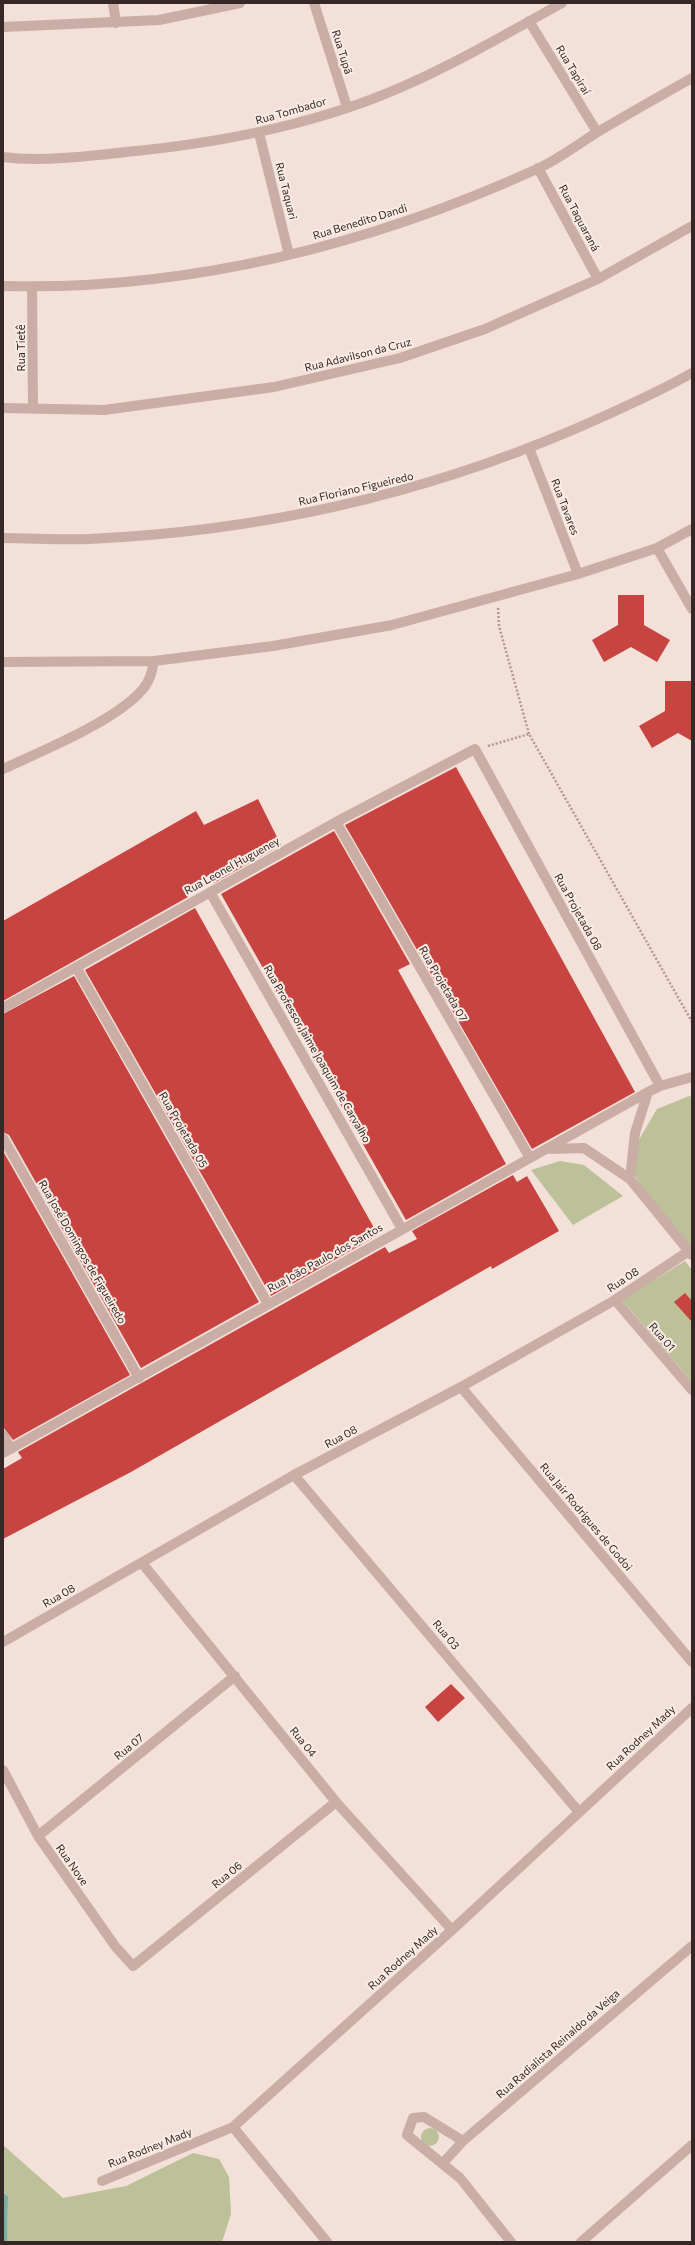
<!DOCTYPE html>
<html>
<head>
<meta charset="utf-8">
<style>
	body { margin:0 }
	#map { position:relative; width:695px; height:2245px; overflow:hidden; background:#f2e0d9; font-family:Commissioner,sans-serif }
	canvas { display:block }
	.frame { position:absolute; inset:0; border:4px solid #352826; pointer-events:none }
</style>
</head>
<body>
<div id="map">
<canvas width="695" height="2245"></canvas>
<div class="frame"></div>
</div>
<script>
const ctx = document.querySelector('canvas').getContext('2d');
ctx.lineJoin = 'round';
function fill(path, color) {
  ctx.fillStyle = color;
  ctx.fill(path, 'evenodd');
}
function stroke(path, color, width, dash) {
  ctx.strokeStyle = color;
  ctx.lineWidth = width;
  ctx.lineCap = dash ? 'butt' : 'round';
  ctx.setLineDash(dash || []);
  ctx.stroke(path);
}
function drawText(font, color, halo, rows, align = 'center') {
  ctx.font = font + ' Commissioner,sans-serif';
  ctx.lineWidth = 4;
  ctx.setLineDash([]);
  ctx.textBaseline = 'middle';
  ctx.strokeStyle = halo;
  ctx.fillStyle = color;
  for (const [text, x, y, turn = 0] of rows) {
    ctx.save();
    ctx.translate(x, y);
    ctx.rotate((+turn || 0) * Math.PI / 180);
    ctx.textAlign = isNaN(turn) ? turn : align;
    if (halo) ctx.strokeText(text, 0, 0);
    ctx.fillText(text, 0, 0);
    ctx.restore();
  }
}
fill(new Path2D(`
	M 689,1096 L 692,1097 L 692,1248 L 654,1204 L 635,1176 L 637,1143 L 657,1109 Z
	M 560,1161 L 584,1165 L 623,1196 L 573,1225 L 531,1170 Z
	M 685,1261 L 692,1270 L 692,1382 L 622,1300 Z
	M421 2137a9 9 0 1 1 18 0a9 9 0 1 1-18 0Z
	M 3,2145 L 63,2198 L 126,2186 L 193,2153 L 219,2159 L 229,2177 L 231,2214 L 222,2242 L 7,2242 L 8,2196 L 3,2193 Z`), '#bcc199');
fill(new Path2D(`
	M 3,2193 L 8,2196 L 7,2242 L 3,2242 Z`), '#77afa5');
fill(new Path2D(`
	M 618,595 L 644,595 L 644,625 L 670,640 L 657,662 L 631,647 L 604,662 L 592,640 L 618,625 Z
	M 665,681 L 691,681 L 692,741 L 678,733 L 652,748 L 639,726 L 665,711 Z
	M 456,767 L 635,1092 L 532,1149 L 345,825 Z
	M 258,799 L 281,845 L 214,883 L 209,875 L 184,891 L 188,897 L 3,1001 L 3,921 L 196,811 L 204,825 Z
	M 334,831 L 410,964 L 398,970 L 506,1164 L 406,1220 L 221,894 Z
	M 195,908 L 378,1235 L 271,1296 L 85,970 Z
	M 74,976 L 259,1302 L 141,1368 L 9,1135 L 3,1132 L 3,1014 Z
	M 3,1151 L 130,1375 L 13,1440 L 3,1427 Z
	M 513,1175 L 517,1182 L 527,1176 L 559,1231 L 492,1269 L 491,1266 L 131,1472 L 3,1539 L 3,1469 L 22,1458 L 18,1452 L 385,1247 L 389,1253 L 417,1239 L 412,1231 Z
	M 685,1293 L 692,1301 L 692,1322 L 674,1302 Z
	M 451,1684 L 465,1698 L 438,1722 L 425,1707 Z`), '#c84441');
stroke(new Path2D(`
	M 498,608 L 499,626 L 529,734
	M 488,746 L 529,734 L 692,1022`), '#b5978f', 2.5, [2, 2]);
stroke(new Path2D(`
	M 113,3 L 116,23
	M 314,3 L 347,107
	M 529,21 L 597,132
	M 3,27 L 159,20 L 240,3
	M 259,133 L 289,255
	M 3,157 C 39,162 90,156 126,152 C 221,143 316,125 404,86 C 458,62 510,32 562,3
	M 538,168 L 598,279
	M 3,286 C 187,291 370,245 537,169 C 557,160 577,145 596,133 C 628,114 660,96 692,78
	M 32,287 L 33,409
	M 3,408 L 104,410 L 274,387 L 400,358 L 485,329 L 598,279 L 692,226
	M 529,448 L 578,574
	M 3,538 C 32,538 61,540 89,539 C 260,531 418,496 575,429 C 614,412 655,394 692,373
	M 657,548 L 692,609
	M 3,662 L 154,661 L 273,646 L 392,625 L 578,574 L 657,548 L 692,529
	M 3,769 C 42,751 116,721 143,689 C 150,681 152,671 154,661
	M 336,822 L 530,1158
	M 210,892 L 402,1229
	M 76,967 L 268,1304
	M 3,1008 L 336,822 L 475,749 L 660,1086
	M 648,1092 L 635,1133 L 630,1179 L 692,1255
	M 3,1138 L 139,1378
	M 550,1149 L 584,1148 L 630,1179
	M 615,1300 L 692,1390
	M 461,1387 L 692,1662
	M 3,1435 L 11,1449
	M 3,1453 L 648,1092 L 660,1086 L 692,1077
	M 294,1475 L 579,1812
	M 142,1563 L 336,1802 L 452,1930
	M 3,1642 L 294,1475 L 461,1387 L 615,1300 L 689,1251
	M 3,1770 L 38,1836 L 115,1946 L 133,1966 L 336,1802
	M 38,1836 L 235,1676
	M 233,2127 L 327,2242
	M 463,2141 L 424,2117 L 413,2118 L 407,2135 L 460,2178 L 511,2242
	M 443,2163 L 463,2141 L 692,1946
	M 102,2181 L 233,2127 L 452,1930 L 692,1708
	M 581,2242 L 692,2145`), '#caada5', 10);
drawText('11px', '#352826', '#f9ece5', [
	["Rua Tupã",342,52,73],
	["Rua Tapiraí",573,70,59],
	["Rua Tombador",291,111,-16],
	["Rua Taquari",286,191,76],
	["Rua Taquaraná",579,218,62],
	["Rua Benedito Dandi",360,222,-17],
	["Rua Tietê",21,348,-90],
	["Rua Adavilson da Cruz",358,355,-14],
	["Rua Floriano Figueiredo",356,489,-13],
	["Rua Tavares",565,507,69],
	["Rua Leonel Hugueney",232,866,-29],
	["Rua Projetada 08",578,912,61],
	["Rua Projetada 07",443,984,60],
	["Rua Professor Jaime Joaquim de Carvalho",317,1054,60],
	["Rua Projetada 05",183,1130,60],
	["Rua José Domingos de Figueiredo",82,1252,60],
	["Rua João Paulo dos Santos",325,1258,-29],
	["Rua 08",623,1280,-33],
	["Rua 01",662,1337,49],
	["Rua 08",341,1437,-28],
	["Rua Jair Rodrigues de Godoi",586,1517,50],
	["Rua 08",59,1596,-30],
	["Rua 03",446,1635,50],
	["Rua Rodney Mady",641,1738,-43],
	["Rua 04",303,1742,51],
	["Rua 07",129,1747,-39],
	["Rua Nove",72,1865,55],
	["Rua 06",227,1875,-39],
	["Rua Rodney Mady",403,1958,-42],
	["Rua Radialista Reinaldo da Veiga",558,2044,-41],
	["Rua Rodney Mady",150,2148,-22]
]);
</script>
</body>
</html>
